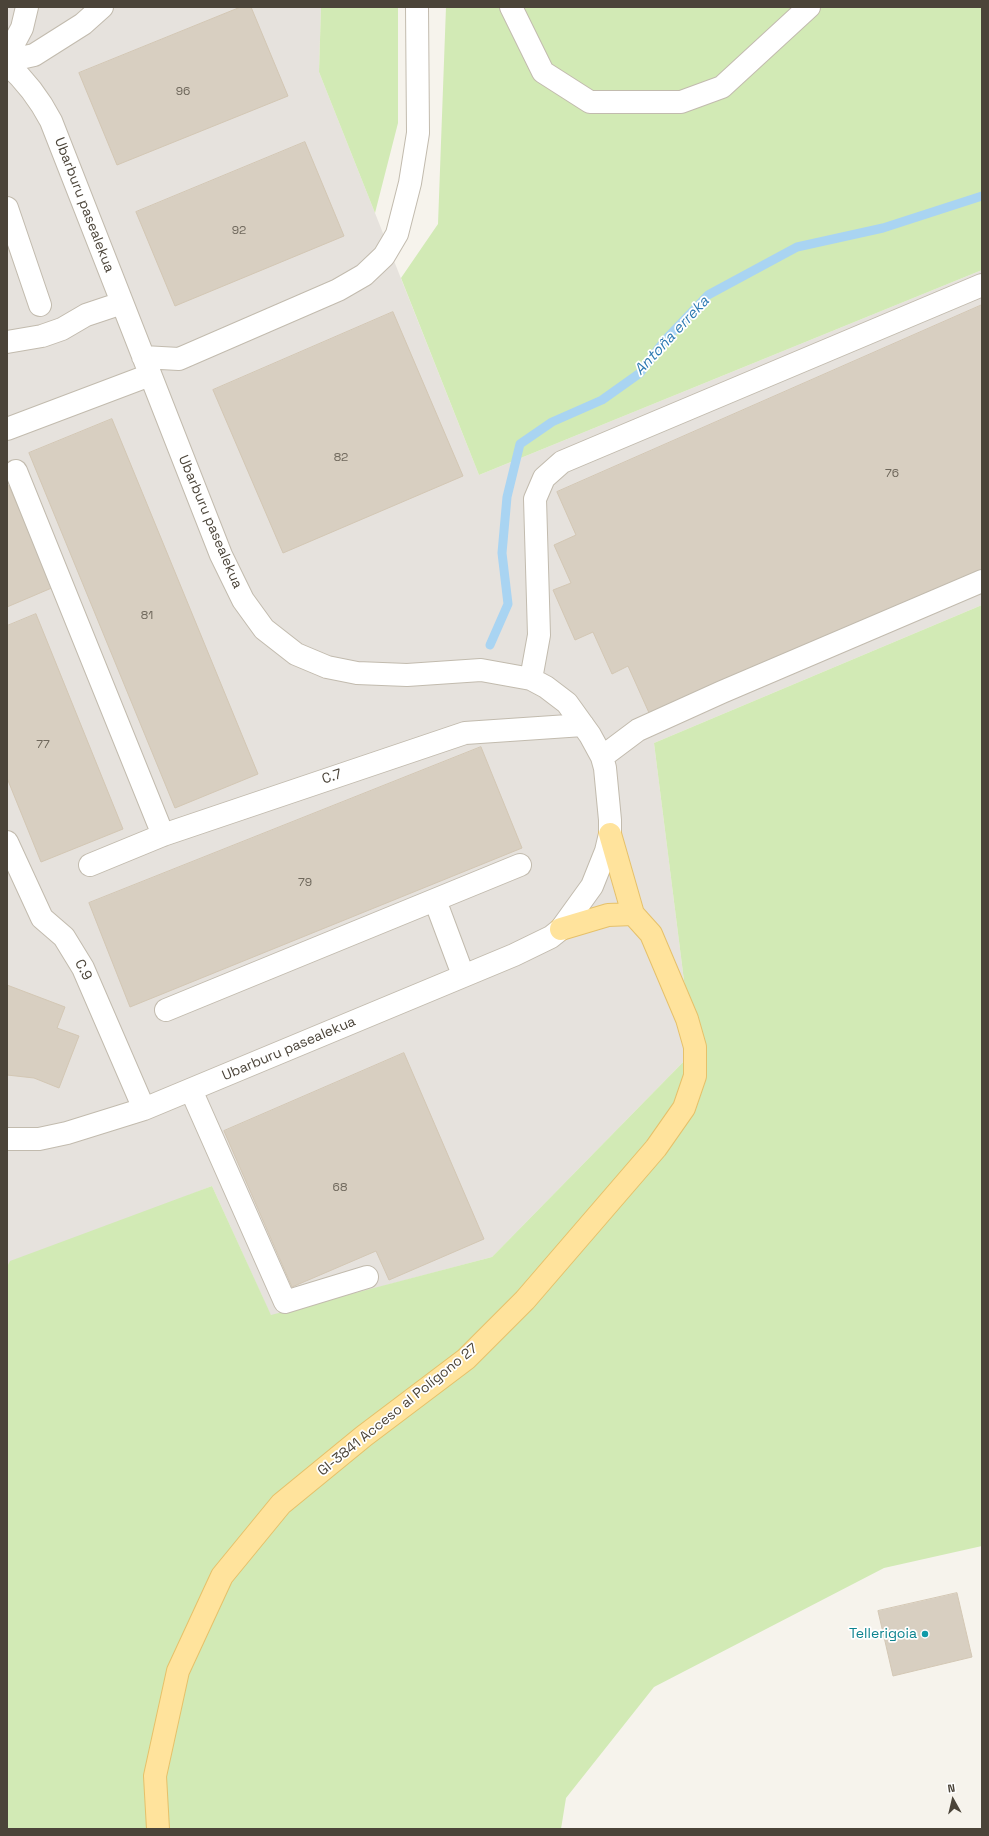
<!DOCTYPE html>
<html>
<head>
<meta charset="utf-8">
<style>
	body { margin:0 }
	#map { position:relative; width:989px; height:1836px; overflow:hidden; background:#f6f3ec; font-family:"Space Grotesk",sans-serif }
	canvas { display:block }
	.frame { position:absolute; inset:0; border:8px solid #4b4439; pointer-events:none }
	.north { position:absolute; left:933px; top:1780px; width:40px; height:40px; -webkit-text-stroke:3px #fff; paint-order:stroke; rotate:352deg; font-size:11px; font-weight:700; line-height:16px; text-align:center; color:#4b4439 }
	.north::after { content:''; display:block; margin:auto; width:14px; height:18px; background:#4b4439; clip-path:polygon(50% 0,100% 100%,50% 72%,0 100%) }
</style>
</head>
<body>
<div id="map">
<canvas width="989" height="1836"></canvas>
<div class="frame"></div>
<div class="north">N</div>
</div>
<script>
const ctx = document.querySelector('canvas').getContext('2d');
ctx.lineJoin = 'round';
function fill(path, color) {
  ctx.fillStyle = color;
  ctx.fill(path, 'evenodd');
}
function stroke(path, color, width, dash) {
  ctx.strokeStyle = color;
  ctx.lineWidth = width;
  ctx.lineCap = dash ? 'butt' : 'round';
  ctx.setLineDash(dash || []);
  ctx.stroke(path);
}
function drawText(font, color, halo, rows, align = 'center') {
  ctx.font = font + ' "Space Grotesk",sans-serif';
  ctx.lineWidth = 3.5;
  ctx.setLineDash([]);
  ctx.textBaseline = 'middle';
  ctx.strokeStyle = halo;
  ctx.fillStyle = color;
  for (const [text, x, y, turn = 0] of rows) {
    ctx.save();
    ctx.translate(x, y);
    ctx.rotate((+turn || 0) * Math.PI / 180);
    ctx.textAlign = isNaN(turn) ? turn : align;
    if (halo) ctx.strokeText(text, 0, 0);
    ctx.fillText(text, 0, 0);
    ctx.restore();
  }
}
fill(new Path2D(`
	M 7,7 L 321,7 L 319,72 L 479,475 L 982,270 L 982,605 L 654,743 L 693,1052 L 492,1257 L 271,1316 L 212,1186 L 7,1267 Z`), '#e6e2dd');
fill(new Path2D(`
	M 321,7 L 398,7 L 398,123 L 375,213 L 319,72 Z
	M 446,7 L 982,7 L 982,270 L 479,475 L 401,278 L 438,224 Z
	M 982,605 L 982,1546 L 884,1568 L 654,1687 L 566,1798 L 561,1829 L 7,1829 L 7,1267 L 10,1261 L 212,1186 L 271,1315 L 492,1257 L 693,1052 L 654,743 Z`), '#d2eab5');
stroke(new Path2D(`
	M 490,645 L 508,604 L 502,553 L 507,497 L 520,444 L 552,422 L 602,400 L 640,373 L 665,340 L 708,295 L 797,247 L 883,228 L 982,196`), '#a9d4f2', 9);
const building = new Path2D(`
	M 241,7 L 251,7 L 288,96 L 117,165 L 79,73 Z
	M 305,142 L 344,236 L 175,306 L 136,212 Z
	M 982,305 L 982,571 L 650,715 L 628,666 L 612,674 L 593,632 L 575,640 L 553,590 L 571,583 L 554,545 L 576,535 L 557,492 Z
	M 393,312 L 463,476 L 283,553 L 213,390 Z
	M 112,419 L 258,774 L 175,808 L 29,453 Z
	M 9,486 L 54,587 L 7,607 L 7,487 Z
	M 36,614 L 123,829 L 41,862 L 7,778 L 7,626 Z
	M 481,747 L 522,848 L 130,1007 L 89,903 Z
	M 7,985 L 65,1007 L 57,1028 L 79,1036 L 59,1088 L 34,1078 L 7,1075 Z
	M 404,1053 L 484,1239 L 389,1280 L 376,1251 L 292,1287 L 224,1131 Z
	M 957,1593 L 972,1657 L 893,1676 L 878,1611 Z`);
fill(building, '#d8cfc1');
stroke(building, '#d3c7b4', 1);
const minor = new Path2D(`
	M 511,7 L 543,72 L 590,102 L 681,102 L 722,87 L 809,7
	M 7,56 L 22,28 L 27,7
	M 7,61 L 34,55 L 83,24 L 102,7
	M 7,64 C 26,81 39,98 51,121 L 221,555 L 243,600 L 264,629 L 296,654 L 327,667 L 357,673 L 407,675 L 481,670 L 531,679 L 546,687 L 567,703 L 590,735 L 602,757 L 605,768 L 610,820 L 610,834 L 606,851 L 592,886 L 561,929 L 551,937 L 514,955 L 144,1109 L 67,1133 L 39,1139 L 7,1139
	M 7,208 L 40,305
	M 7,342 L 42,336 L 62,329 L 86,315 L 122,303
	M 143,357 L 179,359 L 338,290 L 364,275 L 384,256 L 397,234 L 410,183 L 418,133 L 417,7
	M 7,429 L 150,375
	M 16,471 L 163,835
	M 531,679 L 539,635 L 535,499 L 544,478 L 562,462 L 982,285
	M 602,757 L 638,730 L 722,692 L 982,581
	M 7,842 L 42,918 L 64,937 L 83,968 L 144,1109
	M 90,865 L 163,835 L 465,733 L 583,725
	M 435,900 L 463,975
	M 166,1010 L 520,865
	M 191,1090 L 285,1302 L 367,1277`);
const major = new Path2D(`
	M 610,834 L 633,914
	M 561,929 L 608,915 L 633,914
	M 158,1829 L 155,1776 L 178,1671 L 222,1576 L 281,1504 L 364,1436 L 466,1359 L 525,1300 L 656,1148 L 684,1108 L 695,1076 L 695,1047 L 687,1019 L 651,934 L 633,914`);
stroke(minor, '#c2bbae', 24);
stroke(major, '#e6c16a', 24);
stroke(minor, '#fff', 22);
stroke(major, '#ffe39c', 22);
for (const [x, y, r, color] of [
	[925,1634,4,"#0f9aa8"]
]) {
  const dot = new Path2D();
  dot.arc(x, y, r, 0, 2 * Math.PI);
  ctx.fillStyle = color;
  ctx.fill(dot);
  stroke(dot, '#fff', 1.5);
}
drawText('12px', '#6e675b', null, [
	["96",183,92],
	["92",239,231],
	["82",341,458],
	["76",892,474],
	["81",147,616],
	["77",43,745],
	["79",305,883],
	["68",340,1188]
]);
drawText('14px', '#4b4439', '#fff', [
	["Ubarburu pasealekua",84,205,69],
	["Ubarburu pasealekua",210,522,67],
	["C.7",332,777,-19],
	["C.9",83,970,63],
	["Ubarburu pasealekua",289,1049,-23],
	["GI-3841 Acceso al Polígono 27",398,1410,-39]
]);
drawText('14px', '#0d838f', '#fff', [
	["Tellerigoia",917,1634]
], 'right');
drawText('italic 15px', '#2e7ab2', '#fff', [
	["Antoña erreka",672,336,-47]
]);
</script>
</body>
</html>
